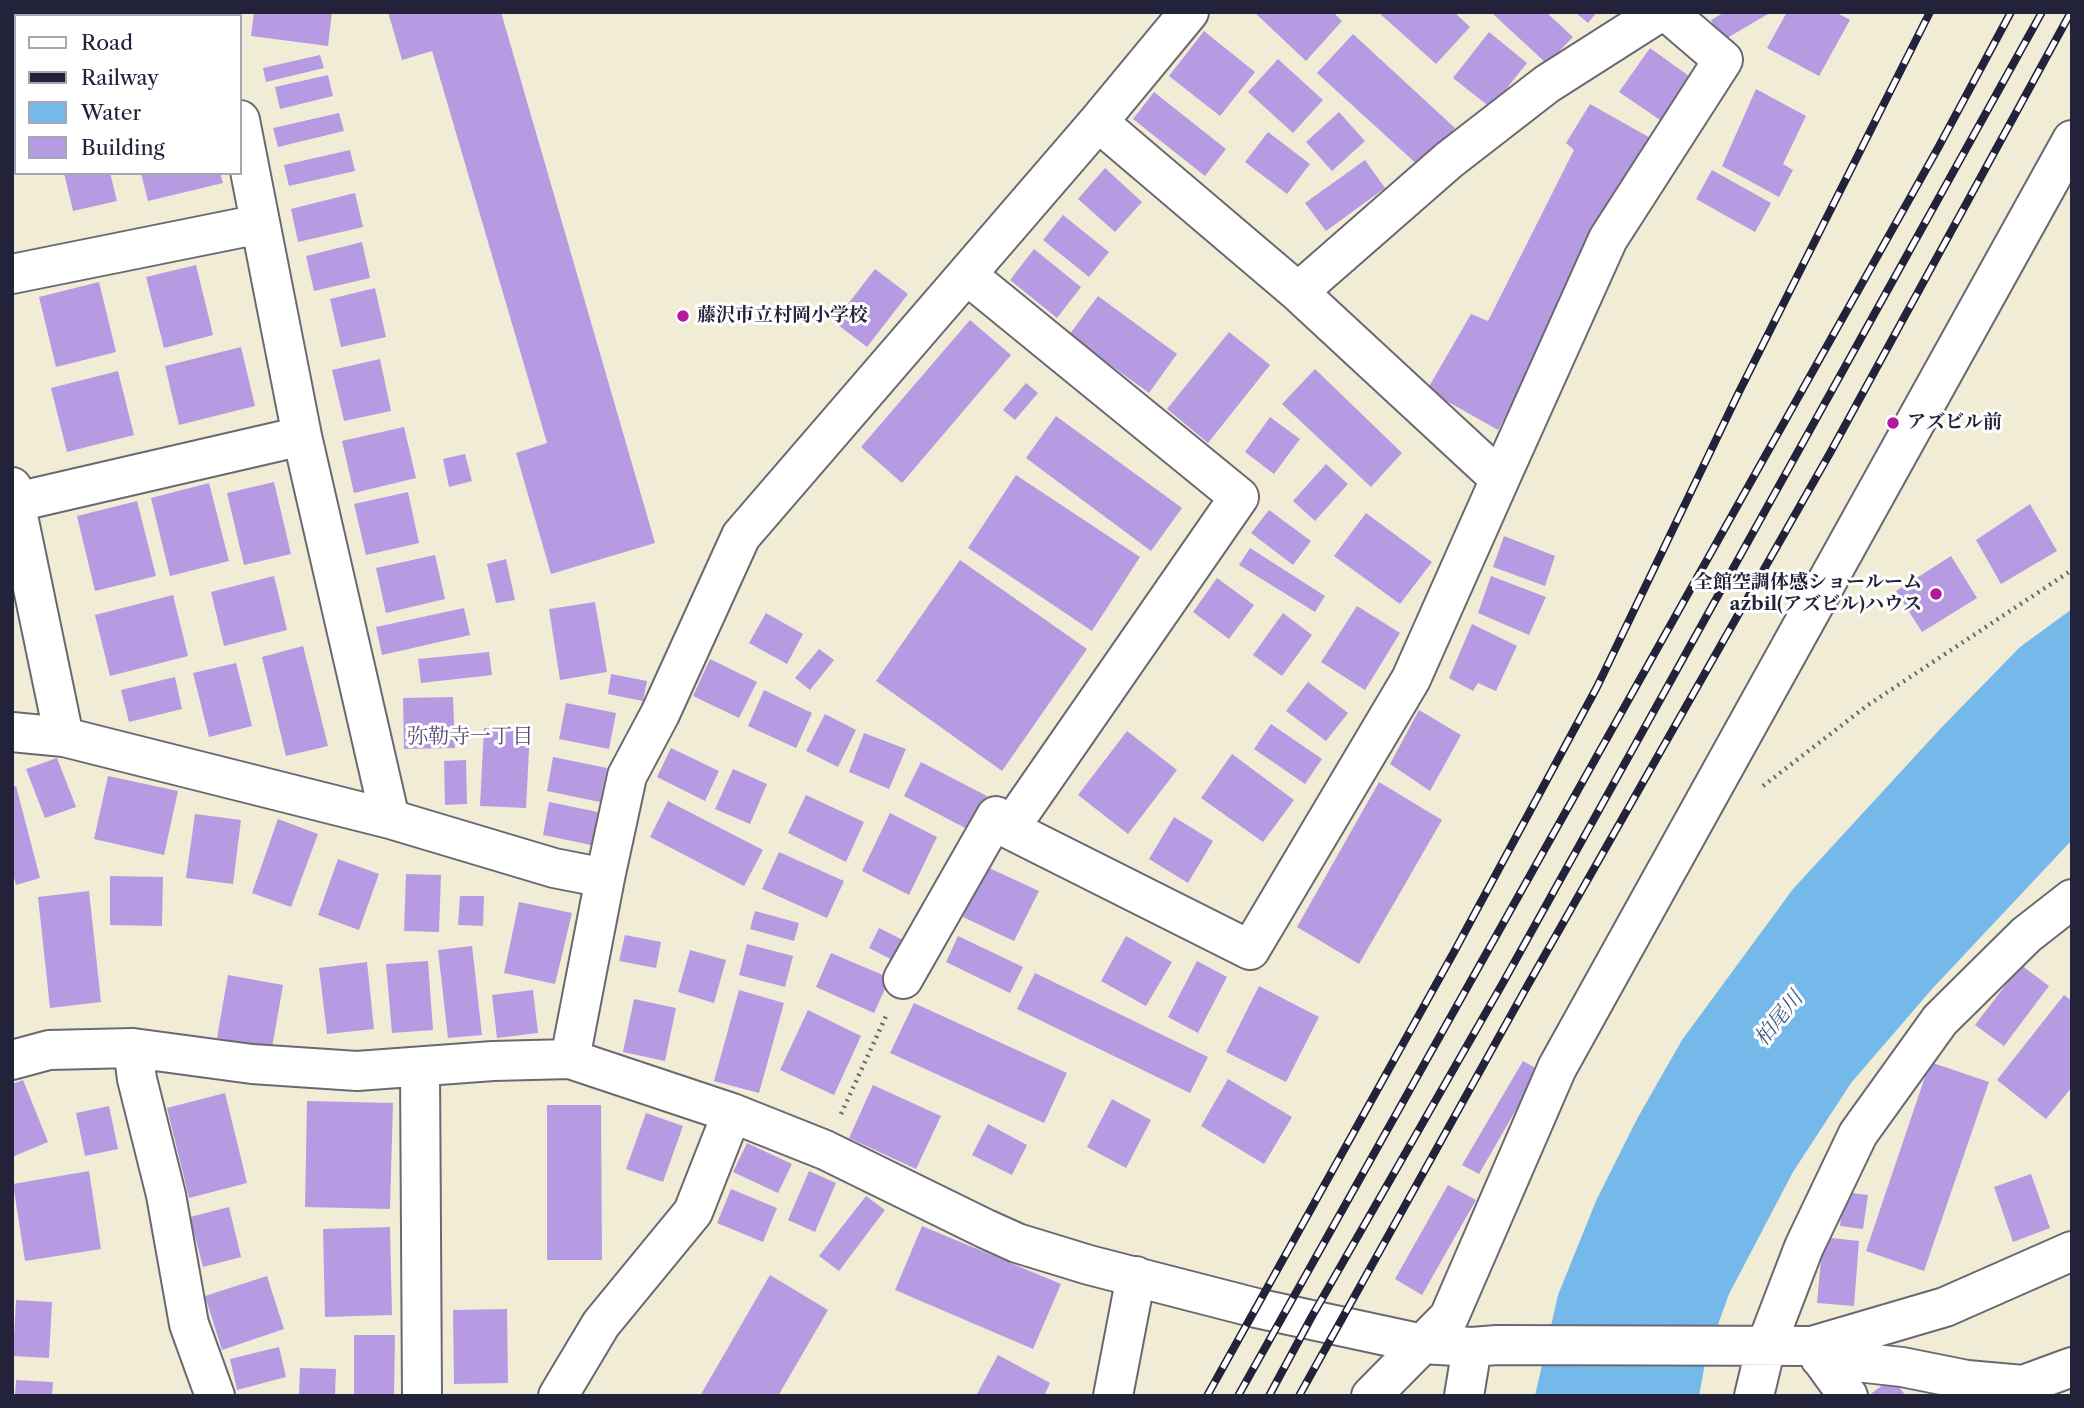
<!DOCTYPE html>
<html>
<head>
<meta charset="utf-8">
<style>
	body { margin:0 }
	#map { position:relative; width:2084px; height:1408px; overflow:hidden; background:#f1ecd6; font-family:"Libre Caslon Text",serif }
	canvas { display:block }
	.frame { position:absolute; inset:0; border:14px solid #22223b; pointer-events:none }
	.legend { position:absolute; left:14px; top:14px; width:228px; height:161px; box-sizing:border-box; background:#fff; border:2px solid #a7a7b1; margin:0; padding:9px 12px; list-style:none; font-size:21px; color:#22223b }
	.legend li { display:flex; align-items:center; gap:14px; height:35px }
	.legend b { width:35px; border:2px solid #a7a7b1 }
</style>
</head>
<body>
<div id="map">
<canvas width="2084" height="1408"></canvas>
<div class="frame"></div>
<ul class="legend">
<li><b style="height:9px;background:#fff"></b>Road</li>
<li><b style="height:9px;background:#22223b"></b>Railway</li>
<li><b style="height:19px;background:#74b9ea"></b>Water</li>
<li><b style="height:19px;background:#b79be2"></b>Building</li>
</ul>
</div>
<script>
const ctx = document.querySelector('canvas').getContext('2d');
ctx.lineJoin = 'round';
function fill(path, color) {
  ctx.fillStyle = color;
  ctx.fill(path, 'evenodd');
}
function stroke(path, color, width, dash) {
  ctx.strokeStyle = color;
  ctx.lineWidth = width;
  ctx.lineCap = dash ? 'butt' : 'round';
  ctx.setLineDash(dash || []);
  ctx.stroke(path);
}
function drawText(font, color, halo, rows, align = 'center') {
  ctx.font = font + ' "Libre Caslon Text","Noto Serif JP",serif';
  ctx.lineWidth = 6;
  ctx.setLineDash([]);
  ctx.textBaseline = 'middle';
  ctx.strokeStyle = halo;
  ctx.fillStyle = color;
  for (const [text, x, y, turn = 0] of rows) {
    ctx.save();
    ctx.translate(x, y);
    ctx.rotate((+turn || 0) * Math.PI / 180);
    ctx.textAlign = isNaN(turn) ? turn : align;
    if (halo) ctx.strokeText(text, 0, 0);
    ctx.fillText(text, 0, 0);
    ctx.restore();
  }
}
fill(new Path2D(`
	M 2072,609 L 2072,840 L 1932,989 L 1851,1083 L 1793,1172 L 1729,1294 L 1706,1358 L 1699,1396 L 1535,1396 L 1558,1295 L 1596,1201 L 1637,1119 L 1682,1040 L 1793,889 L 1941,728 L 2020,647 Z`), '#74b9ea');
fill(new Path2D(`
	M 12,12 L 60,12 L 60,16 L 16,16 L 16,64 L 12,64 Z
	M 254,12 L 332,12 L 328,46 L 251,36 Z
	M 388,12 L 501,12 L 655,543 L 551,574 L 516,453 L 547,443 L 432,51 L 402,60 Z
	M 1254,12 L 1333,12 L 1342,21 L 1306,61 Z
	M 1378,12 L 1454,12 L 1470,27 L 1436,64 Z
	M 1494,12 L 1546,12 L 1573,37 L 1547,64 L 1493,14 Z
	M 1575,12 L 1597,12 L 1588,23 Z
	M 1725,12 L 1767,12 L 1768,14 L 1722,41 L 1711,20 Z
	M 1787,12 L 1835,12 L 1850,20 L 1819,76 L 1767,48 Z
	M 1204,31 L 1255,72 L 1220,116 L 1169,76 Z
	M 1489,32 L 1527,63 L 1491,108 L 1453,78 Z
	M 1353,34 L 1455,128 L 1420,167 L 1317,73 Z
	M 1650,48 L 1693,79 L 1663,122 L 1619,92 Z
	M 320,55 L 324,68 L 266,82 L 263,68 Z
	M 1278,59 L 1323,100 L 1293,133 L 1248,92 Z
	M 328,75 L 333,96 L 280,109 L 275,87 Z
	M 1756,89 L 1806,116 L 1783,164 L 1793,170 L 1779,197 L 1722,166 Z
	M 1154,92 L 1226,149 L 1205,176 L 1133,119 Z
	M 1590,104 L 1654,140 L 1498,430 L 1427,390 L 1471,314 L 1488,321 L 1574,150 L 1566,143 Z
	M 1339,112 L 1365,141 L 1332,171 L 1306,142 Z
	M 339,113 L 344,131 L 278,147 L 273,128 Z
	M 1268,132 L 1310,164 L 1287,194 L 1245,162 Z
	M 350,150 L 355,171 L 289,186 L 284,165 Z
	M 1365,160 L 1385,188 L 1326,231 L 1305,203 Z
	M 1105,168 L 1142,202 L 1115,232 L 1078,199 Z
	M 1712,170 L 1771,203 L 1755,232 L 1696,199 Z
	M 64,173 L 110,173 L 117,201 L 73,211 Z
	M 141,173 L 220,173 L 223,183 L 148,201 Z
	M 355,193 L 363,227 L 298,242 L 291,209 Z
	M 1063,215 L 1109,252 L 1089,277 L 1043,240 Z
	M 362,242 L 370,278 L 314,291 L 306,256 Z
	M 1034,249 L 1081,287 L 1057,318 L 1010,280 Z
	M 196,265 L 213,335 L 164,348 L 146,277 Z
	M 875,269 L 908,294 L 867,347 L 834,322 Z
	M 99,282 L 116,352 L 56,367 L 39,297 Z
	M 375,288 L 386,337 L 341,347 L 330,299 Z
	M 1098,296 L 1177,354 L 1149,393 L 1069,335 Z
	M 970,320 L 1011,355 L 902,483 L 861,447 Z
	M 1229,332 L 1270,365 L 1208,443 L 1167,409 Z
	M 241,347 L 255,406 L 179,425 L 165,366 Z
	M 380,359 L 391,411 L 344,421 L 332,370 Z
	M 1315,369 L 1402,453 L 1371,487 L 1282,404 Z
	M 118,371 L 134,435 L 67,452 L 51,388 Z
	M 1026,383 L 1038,393 L 1015,420 L 1003,410 Z
	M 1056,416 L 1182,508 L 1151,551 L 1026,458 Z
	M 1270,417 L 1300,439 L 1274,474 L 1245,452 Z
	M 404,427 L 416,478 L 354,493 L 342,441 Z
	M 465,454 L 472,481 L 449,487 L 443,459 Z
	M 1326,464 L 1348,484 L 1315,521 L 1293,501 Z
	M 1016,475 L 1140,557 L 1092,631 L 968,548 Z
	M 274,482 L 291,554 L 244,565 L 227,493 Z
	M 209,483 L 229,561 L 170,576 L 151,498 Z
	M 408,492 L 419,543 L 366,555 L 354,504 Z
	M 137,501 L 156,576 L 95,591 L 77,516 Z
	M 2030,504 L 2057,551 L 2001,584 L 1976,540 Z
	M 1269,510 L 1311,541 L 1293,565 L 1251,533 Z
	M 1366,513 L 1432,562 L 1400,604 L 1334,556 Z
	M 1504,536 L 1555,556 L 1545,586 L 1493,567 Z
	M 1250,548 L 1325,596 L 1315,612 L 1239,565 Z
	M 435,555 L 445,599 L 386,613 L 376,568 Z
	M 1951,556 L 1977,598 L 1922,632 L 1896,591 Z
	M 506,559 L 515,600 L 496,603 L 487,564 Z
	M 960,560 L 1087,649 L 1002,771 L 876,681 Z
	M 274,576 L 287,630 L 224,646 L 211,592 Z
	M 1491,576 L 1546,597 L 1529,635 L 1478,613 Z
	M 1217,578 L 1254,605 L 1229,639 L 1193,612 Z
	M 173,595 L 188,656 L 110,676 L 95,615 Z
	M 595,602 L 607,672 L 560,680 L 549,609 Z
	M 1357,606 L 1400,633 L 1365,690 L 1321,662 Z
	M 464,608 L 470,635 L 382,655 L 376,627 Z
	M 766,613 L 803,634 L 787,664 L 749,643 Z
	M 1283,613 L 1312,635 L 1282,676 L 1253,655 Z
	M 1472,624 L 1517,646 L 1496,691 L 1478,683 L 1473,691 L 1449,678 Z
	M 303,646 L 328,746 L 286,756 L 262,657 Z
	M 819,649 L 834,660 L 810,690 L 795,678 Z
	M 489,652 L 492,675 L 421,683 L 418,659 Z
	M 710,659 L 757,682 L 739,718 L 693,696 Z
	M 236,663 L 252,726 L 209,737 L 193,673 Z
	M 611,674 L 647,681 L 643,701 L 608,694 Z
	M 175,677 L 182,709 L 129,722 L 121,690 Z
	M 1308,682 L 1348,713 L 1326,741 L 1286,711 Z
	M 764,690 L 812,713 L 796,748 L 748,726 Z
	M 453,697 L 455,748 L 404,749 L 403,698 Z
	M 566,703 L 616,713 L 609,749 L 559,739 Z
	M 1419,710 L 1461,735 L 1430,791 L 1390,764 Z
	M 825,714 L 856,730 L 838,767 L 806,751 Z
	M 1271,724 L 1322,759 L 1305,784 L 1254,749 Z
	M 484,728 L 530,731 L 526,808 L 480,806 Z
	M 1127,731 L 1177,770 L 1128,834 L 1078,795 Z
	M 864,733 L 906,749 L 889,789 L 849,772 Z
	M 671,748 L 719,771 L 705,801 L 657,777 Z
	M 1232,754 L 1294,800 L 1263,842 L 1201,798 Z
	M 553,757 L 607,768 L 600,802 L 547,791 Z
	M 57,758 L 76,807 L 45,818 L 26,769 Z
	M 466,760 L 467,804 L 445,805 L 444,761 Z
	M 921,762 L 987,796 L 969,830 L 904,796 Z
	M 733,769 L 767,784 L 750,824 L 715,809 Z
	M 108,776 L 178,791 L 164,855 L 94,839 Z
	M 1379,782 L 1442,820 L 1359,964 L 1297,927 Z
	M 16,786 L 40,878 L 16,885 L 12,870 L 12,787 Z
	M 806,795 L 864,822 L 846,862 L 788,833 Z
	M 668,801 L 763,850 L 744,886 L 650,837 Z
	M 549,802 L 598,812 L 591,845 L 543,835 Z
	M 890,813 L 937,837 L 909,895 L 862,871 Z
	M 195,814 L 241,820 L 233,884 L 186,878 Z
	M 1174,817 L 1213,841 L 1188,883 L 1149,859 Z
	M 278,819 L 318,834 L 291,907 L 252,893 Z
	M 779,852 L 844,881 L 827,918 L 762,889 Z
	M 338,859 L 379,874 L 359,930 L 318,915 Z
	M 987,867 L 1039,891 L 1014,941 L 963,917 Z
	M 406,874 L 441,875 L 439,932 L 404,931 Z
	M 110,876 L 163,877 L 162,926 L 110,925 Z
	M 89,891 L 101,1002 L 50,1008 L 38,897 Z
	M 460,896 L 484,896 L 483,926 L 458,925 Z
	M 519,902 L 572,913 L 555,984 L 504,973 Z
	M 755,911 L 799,923 L 794,941 L 750,929 Z
	M 879,928 L 911,944 L 900,964 L 869,948 Z
	M 625,935 L 661,942 L 656,968 L 619,961 Z
	M 958,936 L 1023,967 L 1010,993 L 946,962 Z
	M 1126,936 L 1172,962 L 1146,1006 L 1101,981 Z
	M 747,944 L 793,956 L 785,987 L 739,975 Z
	M 472,946 L 482,1035 L 448,1038 L 438,950 Z
	M 690,950 L 726,960 L 714,1003 L 678,992 Z
	M 831,953 L 890,978 L 874,1013 L 816,987 Z
	M 428,961 L 433,1030 L 392,1033 L 386,964 Z
	M 1197,961 L 1227,977 L 1198,1033 L 1168,1017 Z
	M 367,962 L 374,1029 L 327,1034 L 319,968 Z
	M 2021,965 L 2049,986 L 2004,1046 L 1975,1025 Z
	M 1035,973 L 1208,1057 L 1190,1093 L 1017,1009 Z
	M 228,975 L 283,985 L 272,1048 L 217,1038 Z
	M 1259,986 L 1319,1017 L 1286,1082 L 1226,1052 Z
	M 533,990 L 538,1033 L 497,1038 L 492,995 Z
	M 739,990 L 784,1003 L 759,1093 L 714,1081 Z
	M 2064,995 L 2072,1001 L 2072,1087 L 2046,1119 L 1997,1080 Z
	M 634,999 L 676,1008 L 665,1061 L 623,1052 Z
	M 914,1003 L 1067,1073 L 1044,1123 L 890,1053 Z
	M 808,1010 L 861,1036 L 834,1095 L 780,1070 Z
	M 1523,1061 L 1539,1070 L 1479,1174 L 1462,1165 Z
	M 1930,1062 L 1989,1082 L 1924,1271 L 1866,1251 Z
	M 1228,1079 L 1292,1117 L 1264,1164 L 1201,1126 Z
	M 23,1080 L 48,1142 L 12,1157 L 12,1084 Z
	M 873,1085 L 941,1116 L 916,1169 L 849,1138 Z
	M 225,1093 L 247,1183 L 189,1198 L 167,1108 Z
	M 1112,1099 L 1151,1120 L 1126,1168 L 1087,1147 Z
	M 307,1101 L 393,1103 L 390,1209 L 305,1207 Z
	M 547,1105 L 601,1105 L 602,1260 L 547,1260 Z
	M 109,1106 L 118,1149 L 85,1156 L 76,1113 Z
	M 646,1113 L 683,1126 L 663,1182 L 626,1169 Z
	M 988,1124 L 1027,1145 L 1012,1175 L 972,1155 Z
	M 747,1143 L 792,1164 L 778,1193 L 733,1172 Z
	M 89,1171 L 101,1249 L 25,1261 L 13,1184 Z
	M 809,1171 L 836,1183 L 815,1232 L 788,1220 Z
	M 2031,1174 L 2050,1228 L 2013,1242 L 1994,1187 Z
	M 1448,1185 L 1476,1200 L 1422,1295 L 1395,1279 Z
	M 731,1189 L 777,1208 L 763,1242 L 717,1223 Z
	M 1844,1192 L 1868,1195 L 1863,1229 L 1840,1226 Z
	M 866,1196 L 885,1210 L 839,1271 L 819,1256 Z
	M 229,1207 L 241,1257 L 203,1267 L 190,1217 Z
	M 922,1226 L 1061,1284 L 1033,1349 L 895,1290 Z
	M 390,1227 L 392,1315 L 325,1317 L 323,1229 Z
	M 1823,1237 L 1859,1241 L 1854,1306 L 1817,1303 Z
	M 770,1275 L 828,1310 L 778,1396 L 700,1396 Z
	M 267,1276 L 284,1329 L 222,1350 L 205,1296 Z
	M 16,1300 L 52,1302 L 49,1358 L 13,1356 Z
	M 507,1309 L 508,1383 L 454,1384 L 453,1310 Z
	M 354,1335 L 395,1335 L 394,1396 L 354,1395 Z
	M 279,1347 L 286,1377 L 237,1390 L 230,1359 Z
	M 998,1355 L 1050,1383 L 1044,1396 L 976,1396 Z
	M 300,1368 L 336,1369 L 335,1396 L 299,1396 Z
	M 1892,1378 L 1906,1396 L 1868,1396 Z
	M 16,1380 L 53,1382 L 52,1396 L 15,1396 Z`), '#b79be2');
const minor = new Path2D(`
	M 219,12 L 219,16
	M 240,120 L 302,436 L 390,819
	M 12,274 L 260,224
	M 967,275 L 1239,497 L 1009,829
	M 1298,292 L 1449,160 L 1547,84 L 1660,12
	M 1500,479 L 1608,239 L 1723,60 L 1667,12
	M 12,487 L 64,737
	M 12,503 L 302,436
	M 12,732 L 64,737 L 390,819 L 554,868 L 605,878
	M 903,979 L 996,816 L 1009,829 L 1250,950 L 1411,679 L 1500,479 L 1298,292 L 1098,122
	M 133,1048 L 137,1079 L 166,1195 L 189,1324 L 215,1396
	M 570,1059 L 605,878 L 627,776 L 660,714 L 741,536 L 1098,122 L 1189,12
	M 12,1060 L 49,1050 L 133,1048 L 252,1064 L 357,1071 L 493,1061 L 570,1059 L 732,1113 L 825,1150 L 986,1229 L 1017,1243 L 1089,1265 L 1256,1308 L 1423,1344 L 1472,1347 L 1497,1345 L 1812,1346 L 1945,1307 L 2072,1251
	M 420,1068 L 422,1396
	M 1812,1346 L 1848,1396
	M 1820,1358 L 1902,1367 L 1967,1380 L 2023,1385 L 2072,1367
	M 558,1396 L 601,1324 L 693,1212 L 732,1113
	M 1113,1396 L 1136,1276
	M 1371,1396 L 1449,1317 L 1557,1068 L 2072,140
	M 1464,1396 L 1472,1347
	M 1754,1396 L 1766,1346 L 1804,1247 L 1858,1134 L 1940,1020 L 2026,935 L 2072,899`);
stroke(minor, '#6a6971', 42);
stroke(new Path2D(`
	M 1763,786 L 1868,705 L 2072,570
	M 841,1114 L 887,1014`), '#6a6971', 4.5, [2, 5]);
stroke(minor, '#fff', 38);
const rail = new Path2D(`
	M 1207,1396 L 1454,952 L 1597,687 L 1739,392 L 1930,12
	M 1238,1396 L 1938,148 L 2011,12
	M 1269,1396 L 1311,1318 L 1504,981 L 2042,12
	M 1299,1396 L 1525,990 L 1830,453 L 2071,12`);
stroke(rail, '#22223b', 8);
stroke(rail, '#fff', 5, [16]);
for (const [x, y, r, color] of [
	[683,316,7,"#b5179e"],
	[1893,423,7,"#b5179e"],
	[1936,594,7,"#b5179e"]
]) {
  const dot = new Path2D();
  dot.arc(x, y, r, 0, 2 * Math.PI);
  ctx.fillStyle = color;
  ctx.fill(dot);
  stroke(dot, '#fff', 2.5);
}
drawText('bold 19px', '#22223b', '#fff', [
	["藤沢市立村岡小学校",697,316],
	["アズビル前",1907,423],
	["全館空調体感ショールーム",1922,583,"right"],
	["azbil(アズビル)ハウス",1922,605,"right"]
], 'left');
drawText('21px', '#564c75', '#fff', [
	["弥勒寺一丁目",470,737]
]);
drawText('italic 21px', '#435e81', '#fff', [
	["柏尾川",1779,1019,-51]
]);
</script>
</body>
</html>
